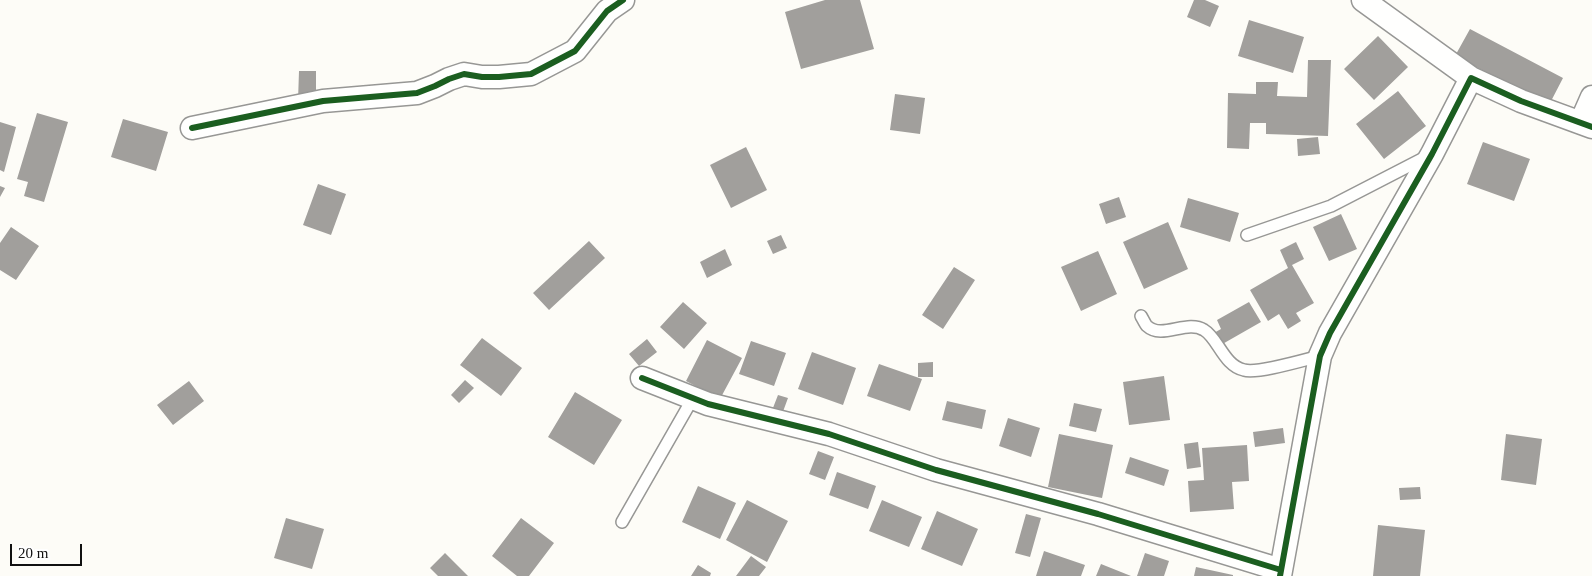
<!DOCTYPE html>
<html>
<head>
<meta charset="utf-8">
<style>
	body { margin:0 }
	#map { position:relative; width:1592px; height:576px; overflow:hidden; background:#fdfcf7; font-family:"Times New Roman",serif }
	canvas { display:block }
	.scale { position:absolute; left:10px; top:544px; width:72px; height:22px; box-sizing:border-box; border:2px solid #111; border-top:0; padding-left:6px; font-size:15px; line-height:18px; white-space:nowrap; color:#111; -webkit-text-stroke:4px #fff; paint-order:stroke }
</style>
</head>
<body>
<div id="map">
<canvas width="1592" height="576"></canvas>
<div class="scale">20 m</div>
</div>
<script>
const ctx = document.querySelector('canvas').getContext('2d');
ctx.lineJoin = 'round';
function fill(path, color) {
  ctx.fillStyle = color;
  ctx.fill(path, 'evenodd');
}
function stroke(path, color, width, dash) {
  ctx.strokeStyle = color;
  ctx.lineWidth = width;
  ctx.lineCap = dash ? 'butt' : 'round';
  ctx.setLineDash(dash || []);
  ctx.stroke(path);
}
fill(new Path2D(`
	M 825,0 L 860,0 L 874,49 L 801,69 L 785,12 Z
	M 1194,0 L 1205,0 L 1219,6 L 1210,27 L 1187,17 Z
	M 1249,20 L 1304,37 L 1293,73 L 1238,56 Z
	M 1470,29 L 1563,78 L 1549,105 L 1455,56 Z
	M 1378,36 L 1408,67 L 1374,100 L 1344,69 Z
	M 1308,60 L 1331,60 L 1328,136 L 1266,134 L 1266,123 L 1250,123 L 1249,149 L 1227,148 L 1228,93 L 1256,94 L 1256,82 L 1278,82 L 1277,96 L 1307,97 Z
	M 299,71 L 316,71 L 316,102 L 298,101 Z
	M 1398,91 L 1426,126 L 1384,159 L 1356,124 Z
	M 895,94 L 925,98 L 920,134 L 890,130 Z
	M 37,113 L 68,122 L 44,202 L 24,196 L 28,182 L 17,179 Z
	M 123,119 L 168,132 L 156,171 L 111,157 Z
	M 0,122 L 16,127 L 4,172 L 0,170 Z
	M 1318,137 L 1320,154 L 1298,156 L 1297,139 Z
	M 1483,142 L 1530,159 L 1514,201 L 1467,184 Z
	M 746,147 L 767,190 L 731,208 L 710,165 Z
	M 318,184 L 346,194 L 331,235 L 303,225 Z
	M 0,186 L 5,188 L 0,197 Z
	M 1119,197 L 1126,217 L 1106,224 L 1099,204 Z
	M 1188,198 L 1239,213 L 1230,242 L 1180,227 Z
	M 1341,214 L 1357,249 L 1329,261 L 1313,227 Z
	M 1168,222 L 1188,269 L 1144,289 L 1123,242 Z
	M 11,227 L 39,246 L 16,280 L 0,270 L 0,243 Z
	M 781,235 L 787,248 L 773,254 L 767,241 Z
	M 589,241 L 605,258 L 549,310 L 533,293 Z
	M 1296,242 L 1304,259 L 1292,265 L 1314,303 L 1296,313 L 1301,321 L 1288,329 L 1279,314 L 1268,321 L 1250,290 L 1288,268 L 1280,250 Z
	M 725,249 L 732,265 L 707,278 L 700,262 Z
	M 1098,251 L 1117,294 L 1081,311 L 1061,267 Z
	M 954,267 L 975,280 L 943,329 L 922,315 Z
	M 683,302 L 707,323 L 684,349 L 660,327 Z
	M 1249,302 L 1261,322 L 1219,346 L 1212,334 L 1221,329 L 1217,320 Z
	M 482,338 L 522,368 L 501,396 L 460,365 Z
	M 647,339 L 657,352 L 639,366 L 629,354 Z
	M 707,340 L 742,358 L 720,399 L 686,381 Z
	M 751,341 L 786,353 L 774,386 L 739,374 Z
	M 812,352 L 856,368 L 843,405 L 798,389 Z
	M 933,362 L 933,377 L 918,377 L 918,363 Z
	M 879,364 L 922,379 L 910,411 L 867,396 Z
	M 1164,376 L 1170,420 L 1129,425 L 1123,382 Z
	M 465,380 L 474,388 L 459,403 L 451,395 Z
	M 189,381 L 204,401 L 173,425 L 157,405 Z
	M 575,392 L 622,420 L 594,465 L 548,437 Z
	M 778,395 L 788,398 L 781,417 L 771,413 Z
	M 947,401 L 986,410 L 982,429 L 942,420 Z
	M 1074,403 L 1102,409 L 1096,432 L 1069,426 Z
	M 1008,418 L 1040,428 L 1031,457 L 999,446 Z
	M 1283,428 L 1285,443 L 1255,447 L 1253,432 Z
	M 1059,434 L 1113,445 L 1102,498 L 1048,487 Z
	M 1506,434 L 1542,439 L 1536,485 L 1501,480 Z
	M 1198,442 L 1201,467 L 1187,469 L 1184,444 Z
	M 1247,445 L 1249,481 L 1232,482 L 1234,509 L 1190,512 L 1188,481 L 1204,480 L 1202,448 Z
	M 818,451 L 834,457 L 825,480 L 809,474 Z
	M 1130,457 L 1169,470 L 1164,486 L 1125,473 Z
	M 837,472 L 876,486 L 868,509 L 829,495 Z
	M 698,486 L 736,503 L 720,539 L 682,522 Z
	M 1420,487 L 1421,499 L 1400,500 L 1399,488 Z
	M 747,500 L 788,521 L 767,562 L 726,540 Z
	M 882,500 L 922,517 L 909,547 L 869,531 Z
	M 937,511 L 978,529 L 962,566 L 921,549 Z
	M 1026,514 L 1041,518 L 1030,557 L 1015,553 Z
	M 286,518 L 324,529 L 312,569 L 274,558 Z
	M 521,518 L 554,543 L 529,576 L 517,576 L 492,556 Z
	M 1378,525 L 1425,530 L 1420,576 L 1373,576 Z
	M 1044,551 L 1085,565 L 1081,576 L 1036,576 Z
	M 445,553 L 468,576 L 438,576 L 430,568 Z
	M 1145,553 L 1169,561 L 1164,576 L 1137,576 Z
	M 751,556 L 766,567 L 759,576 L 736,576 Z
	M 1101,564 L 1131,576 L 1096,576 Z
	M 698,565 L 711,573 L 710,576 L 691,576 Z
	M 1196,567 L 1233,575 L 1233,576 L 1194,576 Z`), '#a19f9c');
const service = new Path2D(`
	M 1247,235 L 1331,206 L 1426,157
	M 1141,316 C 1143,319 1145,324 1147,326 C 1162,340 1187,319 1204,330 C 1218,338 1224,366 1244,370 C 1257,374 1304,360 1320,356
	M 622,522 L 693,398`);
const minor = new Path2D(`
	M 1363,0 L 1471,78
	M 1581,122 L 1592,97
	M 192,128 L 323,101 L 417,93 L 435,86 L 449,79 L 464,74 L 482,77 L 499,77 L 531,74 L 575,51 L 607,11 L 623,0
	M 642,378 L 708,404 L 829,434 L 936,470 L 1098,514 L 1281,570
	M 1280,576 L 1320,356 L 1330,333 L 1432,154 L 1471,78 L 1521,101 L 1592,127`);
stroke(service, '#979795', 14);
stroke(minor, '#979795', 25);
stroke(service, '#fffffe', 11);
stroke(minor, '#fffffe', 22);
stroke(new Path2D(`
	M 192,128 L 323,101 L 417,93 L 435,86 L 449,79 L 464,74 L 482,77 L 499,77 L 531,74 L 575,51 L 607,11 L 623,0
	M 642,378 L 708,404 L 829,434 L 936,470 L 1098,514 L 1281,570
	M 1280,576 L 1320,356 L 1330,333 L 1432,154 L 1471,78 L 1521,101 L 1592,127`), '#1b5e20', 6);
</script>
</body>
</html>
